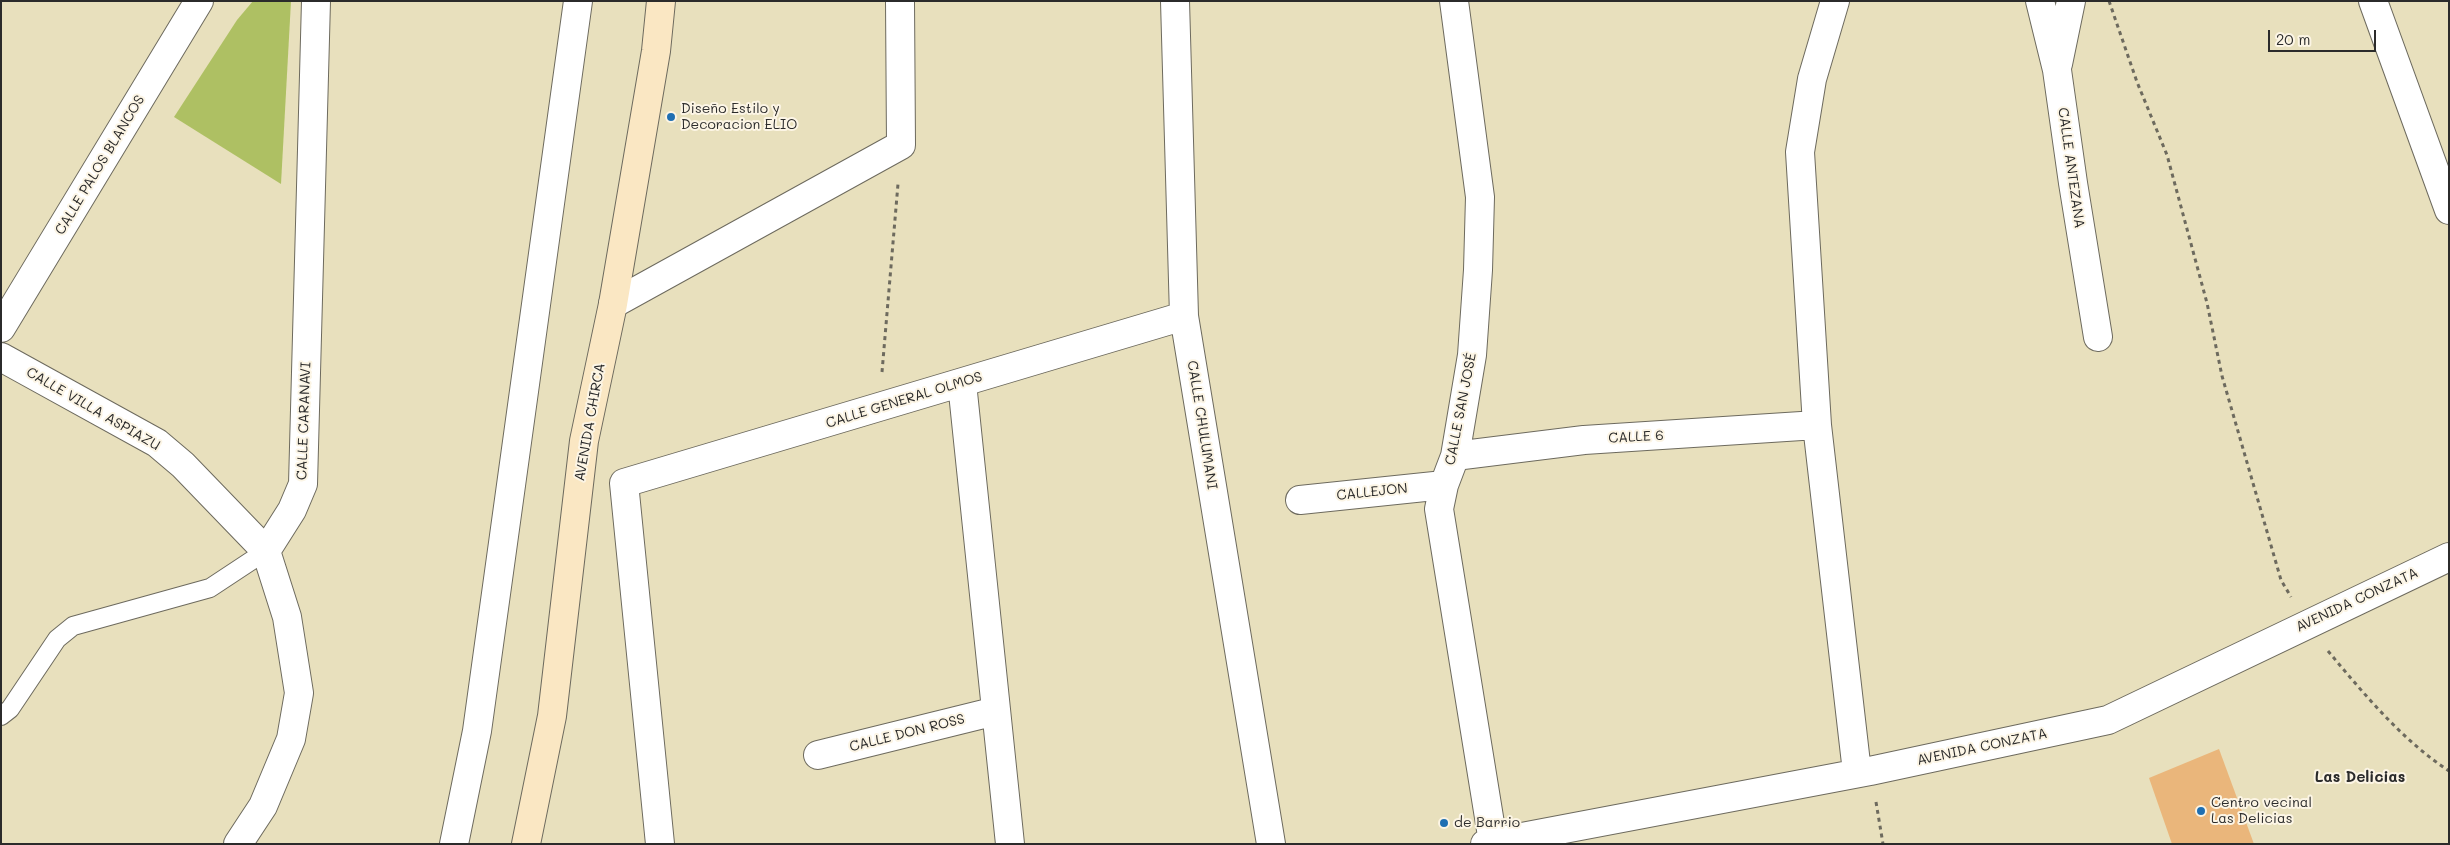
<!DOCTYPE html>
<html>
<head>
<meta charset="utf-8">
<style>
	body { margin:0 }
	#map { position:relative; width:2450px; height:845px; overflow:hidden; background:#e8e0bd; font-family:Mali,sans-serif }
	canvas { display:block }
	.frame { position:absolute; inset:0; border:2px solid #2b2b2b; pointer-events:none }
	.scale { position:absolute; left:2268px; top:30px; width:108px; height:22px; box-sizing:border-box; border:2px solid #2b2b2b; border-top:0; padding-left:6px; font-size:15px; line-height:18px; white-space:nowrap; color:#2b2b2b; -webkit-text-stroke:4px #fcf5e5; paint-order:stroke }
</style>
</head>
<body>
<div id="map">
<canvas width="2450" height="845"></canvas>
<div class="frame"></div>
<div class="scale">20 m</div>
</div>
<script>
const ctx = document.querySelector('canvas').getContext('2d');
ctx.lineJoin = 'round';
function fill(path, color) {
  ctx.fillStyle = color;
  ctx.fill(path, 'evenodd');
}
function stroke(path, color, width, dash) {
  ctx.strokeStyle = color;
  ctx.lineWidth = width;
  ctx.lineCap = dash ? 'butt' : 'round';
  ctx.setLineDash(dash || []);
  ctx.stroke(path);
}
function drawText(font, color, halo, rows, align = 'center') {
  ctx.font = font + ' Mali,sans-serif';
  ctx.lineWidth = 4;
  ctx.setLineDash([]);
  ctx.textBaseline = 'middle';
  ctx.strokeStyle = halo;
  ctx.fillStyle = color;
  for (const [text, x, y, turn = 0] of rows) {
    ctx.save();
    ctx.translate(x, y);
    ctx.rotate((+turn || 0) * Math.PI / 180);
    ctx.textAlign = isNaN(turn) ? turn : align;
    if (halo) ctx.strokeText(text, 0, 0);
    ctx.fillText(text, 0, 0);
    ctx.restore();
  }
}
fill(new Path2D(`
	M 253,1 L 291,1 L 281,184 L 174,117 L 237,20 Z`), '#aec063');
fill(new Path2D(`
	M 2219,749 L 2254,844 L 2172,844 L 2149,778 Z`), '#eab67b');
const lane = new Path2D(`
	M 1,716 L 10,709 L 57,639 L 73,626 L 210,588 L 266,551`);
const street = new Path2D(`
	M 1175,1 L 1184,316 L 1271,844
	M 1454,1 L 1480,197 L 1478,270 L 1472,355 L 1455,456 L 1444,485 L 1439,509 L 1493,842
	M 1835,1 L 1812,79 L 1800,152 L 1817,425 L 1857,772
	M 2040,1 L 2057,70 L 2073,183 L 2098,337
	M 2373,1 L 2449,210
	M 2058,64 L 2071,1
	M 613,304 L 901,145 L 900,1
	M 1,328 L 199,1
	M 1,357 L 157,443 L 183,465 L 266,551 L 287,617 L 299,693 L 291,739 L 263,806 L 238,844
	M 962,383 L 1010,844
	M 1455,456 L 1584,440 L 1817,425
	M 1300,500 L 1444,485
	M 266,551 L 292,510 L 303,484 L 316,1
	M 818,755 L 996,711
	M 454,844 L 477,731 L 578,1
	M 660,844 L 624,483 L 1184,316
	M 1485,844 L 1870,771 L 2108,720 L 2449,557`);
const secondary = new Path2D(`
	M 526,844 L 552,716 L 584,441 L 613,304 L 656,51 L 661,1`);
stroke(lane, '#6d6a5e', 20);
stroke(street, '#6d6a5e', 30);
stroke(secondary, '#6d6a5e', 30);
stroke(new Path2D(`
	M 2109,1 L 2137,82 L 2167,155 L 2207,303 L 2222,376 L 2281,580 L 2291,597
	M 882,372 L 898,184
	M 2328,651 C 2364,694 2402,740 2449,771
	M 1876,802 L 1883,844`), '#6d6a5e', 3, [4, 4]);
stroke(lane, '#fff', 18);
stroke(street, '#fff', 28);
stroke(secondary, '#fae7c3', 28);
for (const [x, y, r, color] of [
	[671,117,5,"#1f6fb2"],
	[2201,811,5,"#1f6fb2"],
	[1444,823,5,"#1f6fb2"]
]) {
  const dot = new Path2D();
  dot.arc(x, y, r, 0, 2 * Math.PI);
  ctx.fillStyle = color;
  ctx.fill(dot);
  stroke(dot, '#fcf5e5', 2);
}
drawText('14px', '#2b2b2b', '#fcf5e5', [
	["Diseño Estilo y",681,109],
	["Decoracion ELIO",681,125],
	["Centro vecinal",2211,803],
	["Las Delicias",2211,819],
	["de Barrio",1454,823]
], 'left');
drawText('14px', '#2b2b2b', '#fcf5e5', [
	["CALLE PALOS BLANCOS",100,165,-59],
	["CALLE ANTEZANA",2071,168,82],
	["CALLE GENERAL OLMOS",904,400,-17],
	["CALLE VILLA ASPIAZU",93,409,30],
	["CALLE SAN JOSÉ",1461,409,-79],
	["CALLE CARANAVI",304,421,-88],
	["AVENIDA CHIRCA",590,422,-80],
	["CALLE CHULUMANI",1202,425,81],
	["CALLE 6",1636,437,-3],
	["CALLEJON",1372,492,-6],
	["AVENIDA CONZATA",2357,600,-25],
	["CALLE DON ROSS",907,733,-14],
	["AVENIDA CONZATA",1982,747,-12]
]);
drawText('bold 15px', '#2b2b2b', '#fcf5e5', [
	["Las Delicias",2360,777]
]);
</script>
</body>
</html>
